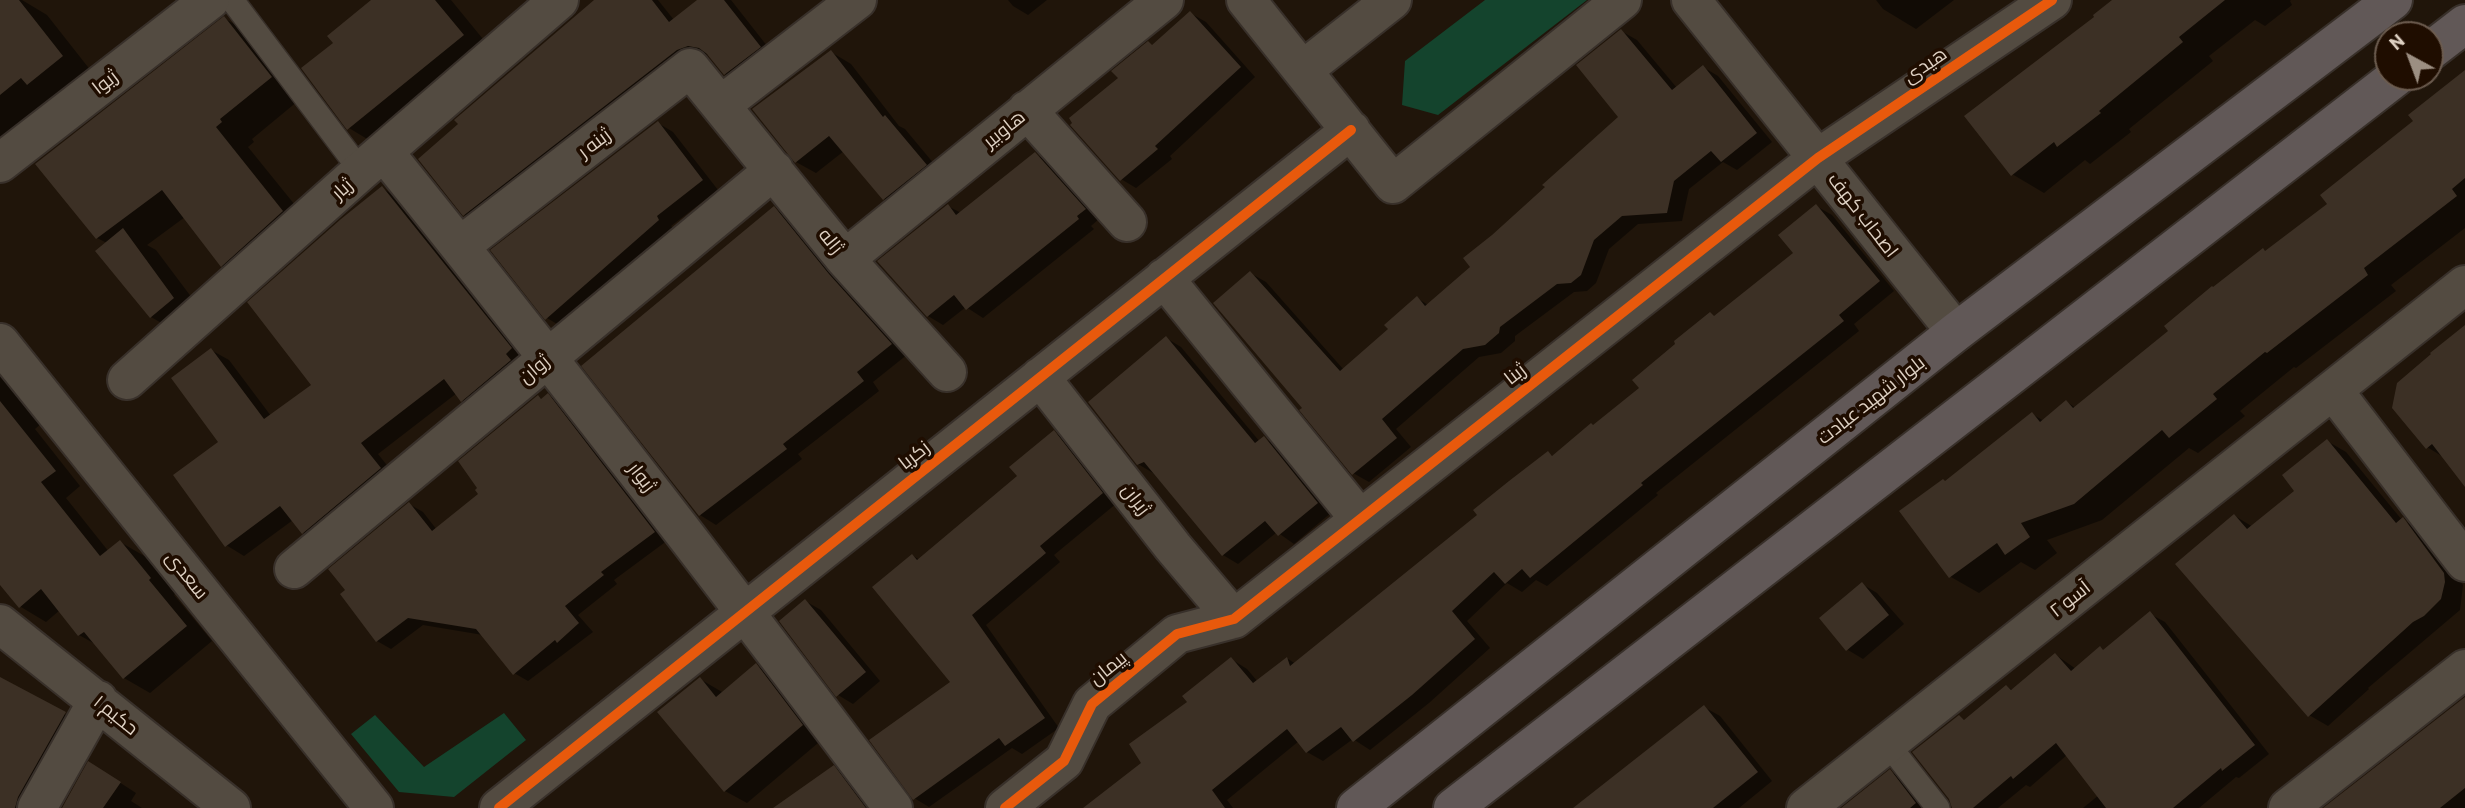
<!DOCTYPE html>
<html>
<head>
<meta charset="utf-8">
<style>
	body { margin:0 }
	#map { position:relative; width:2465px; height:808px; overflow:hidden; background:#20150a; font-family:Barlow,sans-serif }
	canvas { display:block }
	.north { position:absolute; left:2374px; top:21px; width:70px; height:70px; box-sizing:border-box; background:#1f0d00; border:2px solid #6b5b4e; border-radius:50%; rotate:319deg; font-size:19px; font-weight:700; line-height:28px; text-align:center; color:#ded1c3 }
	.north::after { content:''; display:block; margin:auto; width:24px; height:32px; background:#9c8f82; clip-path:polygon(50% 0,100% 100%,50% 72%,0 100%) }
</style>
</head>
<body>
<div id="map">
<canvas width="2465" height="808"></canvas>
<div class="north">N</div>
</div>
<script>
const ctx = document.querySelector('canvas').getContext('2d');
ctx.lineJoin = 'round';
function fill(path, color) {
  ctx.fillStyle = color;
  ctx.fill(path, 'evenodd');
}
function stroke(path, color, width, dash) {
  ctx.strokeStyle = color;
  ctx.lineWidth = width;
  ctx.lineCap = dash ? 'butt' : 'round';
  ctx.setLineDash(dash || []);
  ctx.stroke(path);
}
function drawText(font, color, halo, rows, align = 'center') {
  ctx.font = font + ' Barlow,Cairo,sans-serif';
  ctx.lineWidth = 7;
  ctx.setLineDash([]);
  ctx.textBaseline = 'middle';
  ctx.strokeStyle = halo;
  ctx.fillStyle = color;
  for (const [text, x, y, turn = 0] of rows) {
    ctx.save();
    ctx.translate(x, y);
    ctx.rotate((+turn || 0) * Math.PI / 180);
    ctx.textAlign = isNaN(turn) ? turn : align;
    if (halo) ctx.strokeText(text, 0, 0);
    ctx.fillText(text, 0, 0);
    ctx.restore();
  }
}
fill(new Path2D(`
	M 1485,0 L 1587,0 L 1438,115 L 1402,105 L 1405,61 Z
	M 504,713 L 526,740 L 454,797 L 399,792 L 351,734 L 375,715 L 424,767 Z`), '#14442d');
fill(new Path2D(`
	M 8,0 L 22,0 L 47,15 L 95,76 L 0,140 L 0,6 Z
	M 374,0 L 451,0 L 496,55 L 382,148 L 349,128 L 335,43 Z
	M 597,0 L 658,0 L 674,20 L 699,0 L 731,0 L 775,56 L 741,83 L 725,74 L 710,55 L 704,54 L 693,59 L 480,223 L 464,215 Z
	M 1008,0 L 1047,0 L 1028,15 L 1013,6 Z
	M 1876,0 L 1954,0 L 1916,29 L 1883,9 Z
	M 2115,0 L 2291,0 L 2290,1 L 2292,5 L 2265,26 L 2255,20 L 2209,56 L 2213,61 L 2129,129 L 2131,132 L 2090,164 L 2085,160 L 2044,193 L 2012,174 L 2097,17 Z
	M 1190,13 L 1206,22 L 1255,77 L 1170,156 L 1172,159 L 1136,188 L 1121,179 L 1120,78 Z
	M 224,18 L 258,38 L 304,96 L 252,139 L 254,142 L 248,147 L 316,231 L 255,285 L 222,266 L 185,217 L 147,245 L 156,250 L 207,318 L 184,336 L 151,317 L 107,243 L 97,238 Z
	M 1621,31 L 1637,40 L 1677,88 L 1703,67 L 1718,76 L 1772,142 L 1737,170 L 1723,162 L 1689,189 L 1682,221 L 1638,224 L 1609,249 L 1596,283 L 1587,291 L 1574,292 L 1515,336 L 1515,341 L 1501,353 L 1479,357 L 1396,429 L 1411,447 L 1369,482 L 1353,473 L 1304,408 L 1250,273 L 1266,282 L 1344,370 L 1390,330 L 1417,298 L 1428,305 L 1472,267 L 1493,237 L 1621,117 Z
	M 831,52 L 851,64 L 899,126 L 905,129 L 945,177 L 904,210 L 884,199 L 844,151 L 816,173 L 796,162 Z
	M 2465,78 L 2465,228 L 2391,285 L 2396,291 L 2296,368 L 2294,367 L 2240,411 L 2245,416 L 2198,453 L 2189,448 L 2102,520 L 2047,540 L 2057,553 L 2035,570 L 2021,562 L 1979,593 L 1951,577 L 1902,512 L 1946,482 L 2032,414 L 2044,421 L 2067,402 L 2076,408 L 2266,252 L 2330,205 L 2415,121 Z
	M 658,123 L 673,132 L 718,190 L 671,226 L 674,229 L 562,327 L 547,318 Z
	M 1035,154 L 1051,163 L 1100,218 L 1091,226 L 1094,229 L 983,318 L 966,307 L 943,325 L 928,316 L 948,206 L 961,213 Z
	M 382,188 L 400,199 L 529,359 L 480,411 L 462,400 L 457,393 L 378,454 L 398,479 L 321,543 L 303,533 L 293,520 L 244,556 L 226,545 L 221,443 L 211,350 L 229,360 L 271,416 L 313,386 Z
	M 1816,206 L 1832,215 L 1894,291 L 1854,324 L 1859,331 L 1656,493 L 1658,495 L 1547,586 L 1536,580 L 1522,592 L 1507,583 L 1467,621 L 1490,648 L 1429,703 L 1370,750 L 1353,739 L 1323,761 L 1307,752 L 1299,741 L 1227,800 L 1233,808 L 1105,808 L 1143,763 L 1189,702 L 1231,659 L 1247,669 L 1258,682 L 1288,659 L 1296,664 L 1480,515 L 1548,453 L 1554,457 L 1641,388 L 1715,317 L 1796,253 Z
	M 774,208 L 790,218 L 908,354 L 873,382 L 879,391 L 798,454 L 802,459 L 716,525 L 700,515 Z
	M 2465,328 L 2465,484 L 2445,458 L 2427,447 Z
	M 1166,338 L 1181,347 L 1260,442 L 1264,438 L 1279,447 L 1332,512 L 1294,544 L 1277,532 L 1238,564 L 1223,555 L 1153,473 L 1138,464 L 1089,402 Z
	M 0,374 L 42,423 L 35,429 L 80,486 L 66,498 L 109,552 L 120,542 L 146,557 L 175,594 L 174,595 L 212,641 L 150,693 L 124,678 L 97,645 L 79,635 L 60,610 L 46,622 L 21,607 L 0,582 Z
	M 548,395 L 562,404 L 668,540 L 614,580 L 617,584 L 578,615 L 593,632 L 528,681 L 514,673 L 483,635 L 423,625 L 391,649 L 377,641 L 409,504 L 423,512 L 437,530 L 481,495 L 538,397 L 543,400 Z
	M 1054,432 L 1069,441 L 1117,503 L 1054,555 L 1060,562 L 986,625 L 1059,728 L 1022,754 L 1012,748 L 929,807 L 914,798 L 953,683 L 913,556 L 920,560 L 1019,477 Z
	M 2327,441 L 2346,452 L 2402,520 L 2422,530 L 2463,585 L 2460,610 L 2368,688 L 2369,689 L 2328,726 L 2309,715 L 2235,516 L 2253,527 L 2297,491 Z
	M 1862,584 L 1877,593 L 1904,624 L 1863,659 L 1848,650 Z
	M 805,601 L 821,610 L 880,681 L 853,704 L 838,695 Z
	M 2150,614 L 2165,622 L 2269,754 L 2239,778 L 2236,777 L 2199,808 L 2083,808 L 2099,795 L 2067,755 L 2030,787 L 2026,785 L 1998,808 L 1953,808 L 1959,717 L 1966,721 L 2007,687 L 2013,690 L 2056,655 L 2076,669 L 2105,651 Z
	M 756,665 L 778,678 L 824,738 L 747,803 L 725,791 L 700,679 L 722,692 Z
	M 7,683 L 81,723 L 34,808 L 0,808 L 0,691 Z
	M 2465,699 L 2465,808 L 2326,808 Z
	M 1704,707 L 1720,716 L 1772,781 L 1739,808 L 1576,808 Z
	M 834,767 L 851,778 L 875,808 L 777,808 Z
	M 1890,771 L 1905,780 L 1927,808 L 1860,808 Z
	M 105,773 L 136,793 L 131,801 L 142,808 L 64,808 Z`), '#0007');
fill(new Path2D(`
	M 0,0 L 19,0 L 63,56 L 27,85 L 21,78 L 0,95 Z
	M 371,0 L 435,0 L 464,35 L 347,130 L 301,68 L 333,43 L 327,36 Z
	M 594,0 L 652,0 L 669,22 L 697,0 L 724,0 L 761,47 L 724,75 L 707,54 L 699,48 L 688,46 L 677,50 L 463,216 L 418,159 L 458,124 L 454,120 Z
	M 2112,0 L 2225,0 L 2179,37 L 2183,42 L 2099,111 L 2101,113 L 2057,147 L 2054,142 L 2011,176 L 1964,116 L 2094,17 L 2093,15 Z
	M 1190,11 L 1241,67 L 1155,146 L 1158,149 L 1120,181 L 1070,125 L 1072,123 L 1069,118 L 1118,78 L 1111,71 L 1148,41 L 1152,45 Z
	M 224,16 L 272,77 L 220,119 L 222,122 L 216,127 L 283,211 L 221,267 L 162,190 L 96,239 L 35,164 Z
	M 1621,29 L 1672,90 L 1703,65 L 1757,133 L 1721,162 L 1711,151 L 1674,181 L 1667,213 L 1622,216 L 1594,240 L 1581,275 L 1571,283 L 1557,284 L 1500,327 L 1499,333 L 1485,345 L 1463,349 L 1382,419 L 1397,438 L 1352,475 L 1299,410 L 1302,408 L 1213,303 L 1250,271 L 1340,371 L 1388,329 L 1384,325 L 1417,296 L 1425,306 L 1470,267 L 1463,258 L 1492,235 L 1545,187 L 1542,185 L 1618,117 L 1576,65 Z
	M 831,50 L 883,117 L 885,115 L 927,165 L 883,200 L 829,136 L 795,163 L 752,109 Z
	M 2465,70 L 2465,178 L 2452,189 L 2457,196 L 2364,268 L 2368,275 L 2267,353 L 2265,352 L 2213,394 L 2217,399 L 2169,438 L 2162,430 L 2074,504 L 2021,523 L 2030,537 L 2005,555 L 1997,543 L 1949,578 L 1899,511 L 1943,479 L 1945,481 L 2032,412 L 2040,422 L 2066,400 L 2073,408 L 2168,331 L 2164,326 L 2212,286 L 2213,287 L 2263,248 L 2265,251 L 2327,204 L 2320,195 L 2413,121 L 2408,115 Z
	M 658,121 L 703,180 L 657,216 L 659,220 L 545,320 L 490,250 Z
	M 1035,152 L 1086,209 L 1077,216 L 1079,219 L 966,310 L 954,295 L 927,317 L 877,261 L 948,204 L 956,215 Z
	M 382,186 L 512,348 L 506,354 L 511,360 L 461,402 L 444,379 L 361,443 L 381,468 L 302,534 L 280,506 L 225,547 L 173,475 L 218,442 L 171,378 L 211,348 L 264,419 L 311,385 L 247,302 L 341,219 Z
	M 1816,204 L 1880,281 L 1839,315 L 1844,321 L 1641,483 L 1643,485 L 1530,578 L 1522,569 L 1505,584 L 1494,572 L 1452,611 L 1475,639 L 1412,695 L 1353,742 L 1341,727 L 1306,753 L 1287,729 L 1212,790 L 1225,808 L 1083,808 L 1141,763 L 1129,744 L 1187,702 L 1182,696 L 1231,657 L 1253,683 L 1287,657 L 1290,666 L 1477,515 L 1473,510 L 1509,481 L 1548,451 L 1552,456 L 1591,423 L 1593,425 L 1639,388 L 1632,380 L 1675,344 L 1674,341 L 1710,312 L 1714,316 L 1793,253 L 1778,235 Z
	M 774,206 L 829,274 L 892,344 L 857,372 L 864,381 L 783,444 L 787,449 L 699,516 L 581,366 Z
	M 123,228 L 174,298 L 150,318 L 95,251 Z
	M 2465,325 L 2465,487 L 2432,444 L 2426,449 L 2392,408 L 2397,383 L 2431,354 L 2430,353 Z
	M 1166,336 L 1255,443 L 1264,436 L 1318,503 L 1278,536 L 1265,521 L 1222,556 L 1144,462 L 1137,465 L 1088,402 Z
	M 548,393 L 655,532 L 601,572 L 604,575 L 565,606 L 579,623 L 557,643 L 555,640 L 513,675 L 476,629 L 408,618 L 376,642 L 340,594 L 345,590 L 328,569 L 409,502 L 432,531 L 478,494 L 475,490 L 477,488 L 458,461 L 538,395 L 541,399 Z
	M 0,401 L 56,471 L 41,482 L 100,556 L 120,540 L 151,578 L 149,580 L 187,626 L 123,679 L 84,632 L 78,636 L 41,589 L 19,608 L 0,585 Z
	M 1054,430 L 1103,493 L 1040,546 L 1046,553 L 972,615 L 1045,718 L 1005,746 L 999,738 L 913,800 L 869,740 L 950,682 L 872,587 L 912,554 L 917,560 L 1017,476 L 1009,467 Z
	M 2327,439 L 2396,523 L 2403,517 L 2444,573 L 2445,582 L 2441,599 L 2424,616 L 2413,622 L 2308,717 L 2175,564 L 2234,514 L 2247,529 L 2294,491 L 2282,475 Z
	M 1862,582 L 1889,615 L 1846,651 L 1819,618 Z
	M 805,599 L 866,672 L 836,697 L 779,621 Z
	M 2150,611 L 2255,745 L 2222,771 L 2221,768 L 2173,808 L 2106,808 L 2056,743 L 2013,779 L 2011,776 L 1973,808 L 1952,808 L 1949,799 L 1912,752 L 1959,715 L 1964,720 L 2006,685 L 2011,690 L 2055,653 L 2071,671 L 2100,646 L 2103,650 Z
	M 756,663 L 803,725 L 724,792 L 657,712 L 700,677 L 716,697 Z
	M 0,677 L 66,712 L 18,797 L 15,808 L 0,808 Z
	M 2465,697 L 2465,788 L 2440,808 L 2323,808 Z
	M 1704,705 L 1758,772 L 1713,808 L 1573,808 Z
	M 88,761 L 121,782 L 103,808 L 62,808 Z
	M 834,765 L 866,808 L 773,808 Z
	M 1890,769 L 1916,803 L 1910,808 L 1841,808 Z`), '#3c3025');
const service = new Path2D(`
	M 232,0 L 361,171
	M 1887,743 L 1938,808`);
const minor = new Path2D(`
	M 1246,0 L 1393,184 L 1622,0
	M 1691,0 L 1956,332
	M 1303,70 L 1392,0
	M 721,105 L 857,0
	M 1027,110 L 1127,222
	M 384,152 C 558,368 727,587 893,808
	M 0,163 L 210,0
	M 460,246 L 690,68 L 845,259 L 947,372
	M 845,259 L 1164,0
	M 1164,278 L 1359,518
	M 1040,377 L 1173,547 L 1234,619
	M 127,380 L 361,171 L 559,0
	M 2333,390 L 2465,562
	M 294,569 L 774,170
	M 0,624 L 231,808
	M 37,808 L 98,700
	M 499,808 L 1351,130
	M 1005,808 L 1064,761 L 1092,704 L 1177,634 L 1234,619 L 1818,158 L 2052,0
	M 1806,808 L 2465,285
	M 2288,808 L 2465,669`);
const tertiary = new Path2D(`
	M 0,343 L 374,808`);
const primary = new Path2D(`
	M 2430,51 L 2465,24
	M 1356,808 L 1956,332 L 2393,0
	M 1453,808 L 2396,77`);
stroke(service, '#38302a', 26);
stroke(minor, '#38302a', 42);
stroke(tertiary, '#38302a', 42);
stroke(primary, '#38302a', 42);
stroke(service, '#534b41', 23);
stroke(minor, '#534b41', 38);
stroke(tertiary, '#534b41', 38);
stroke(primary, '#615857', 38);
stroke(new Path2D(`
	M 499,808 L 1351,130
	M 1005,808 L 1064,761 L 1092,704 L 1177,634 L 1234,619 L 1818,158 L 2052,0`), '#e8590c', 10);
drawText('19px', '#ded1c3', '#1f0d00', [
	["هیدی",1925,65,-34],
	["ژیوا",105,82,-38],
	["هاوبیر",1004,129,-39],
	["ژینه ر",594,143,-37],
	["ژیار",342,189,-42],
	["اصحاب کهف",1863,215,52],
	["ژاله",831,241,51],
	["ژوان",534,369,-40],
	["ژینا",1515,374,-38],
	["بلوار شهید عبادت",1871,400,-38],
	["زکریا",914,455,-38],
	["ژیوار",642,477,52],
	["ژیران",1136,499,52],
	["سعدی",187,575,51],
	["آسو ۲",2070,599,-38],
	["پیمان",1108,668,-39],
	["حکیم ۱",116,715,39]
]);
</script>
</body>
</html>
